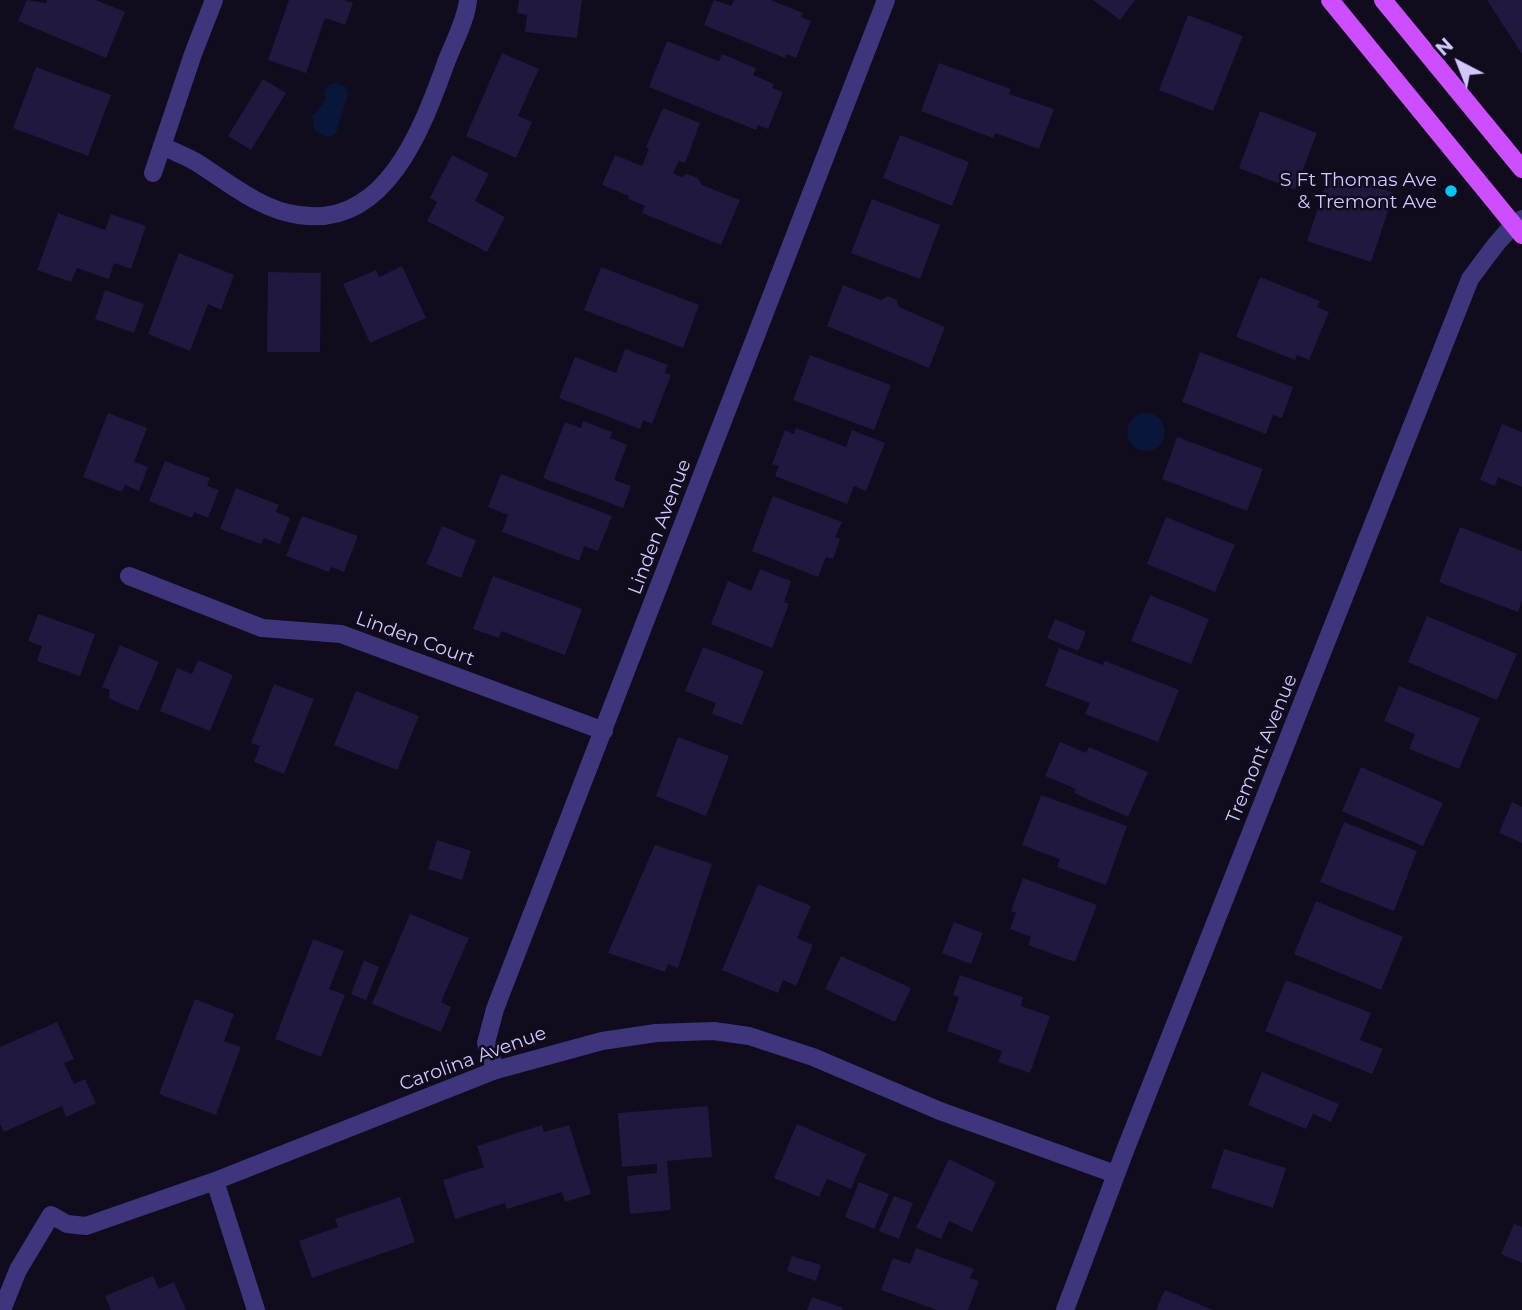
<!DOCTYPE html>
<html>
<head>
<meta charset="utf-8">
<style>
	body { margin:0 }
	#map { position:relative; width:1522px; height:1310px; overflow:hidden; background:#100b1d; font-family:Montserrat,sans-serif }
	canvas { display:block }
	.north { position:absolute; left:1424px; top:28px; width:70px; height:70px; -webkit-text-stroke:5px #100b1d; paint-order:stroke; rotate:318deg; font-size:19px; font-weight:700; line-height:28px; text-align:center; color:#d2c7ff }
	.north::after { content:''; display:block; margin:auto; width:24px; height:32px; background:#d2c7ff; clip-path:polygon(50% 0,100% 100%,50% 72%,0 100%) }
</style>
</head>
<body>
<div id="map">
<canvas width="1522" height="1310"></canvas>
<div class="north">N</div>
</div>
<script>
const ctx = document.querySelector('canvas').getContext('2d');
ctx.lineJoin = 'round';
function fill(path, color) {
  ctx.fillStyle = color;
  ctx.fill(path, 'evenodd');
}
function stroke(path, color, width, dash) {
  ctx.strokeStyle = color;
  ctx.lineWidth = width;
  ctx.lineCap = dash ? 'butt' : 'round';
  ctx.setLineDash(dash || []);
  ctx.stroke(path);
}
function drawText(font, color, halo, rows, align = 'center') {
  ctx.font = font + ' Montserrat,sans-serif';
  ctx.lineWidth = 5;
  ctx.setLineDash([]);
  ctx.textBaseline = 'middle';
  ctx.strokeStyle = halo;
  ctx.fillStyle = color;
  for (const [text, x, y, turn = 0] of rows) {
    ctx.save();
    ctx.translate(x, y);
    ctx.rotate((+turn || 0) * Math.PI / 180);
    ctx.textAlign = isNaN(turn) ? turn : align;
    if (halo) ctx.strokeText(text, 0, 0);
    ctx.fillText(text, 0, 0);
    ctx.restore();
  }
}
fill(new Path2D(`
	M 336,83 L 346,87 L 348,95 L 336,133 L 331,137 L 324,136 L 315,131 L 312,116 L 326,100 L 324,92 L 329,85 Z
	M1127 432a19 19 0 1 1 38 0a19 19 0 1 1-38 0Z`), '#081639');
fill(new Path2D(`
	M 27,0 L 46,3 L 47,0 L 96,0 L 125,12 L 106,58 L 18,21 Z
	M 289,0 L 343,0 L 353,3 L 345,25 L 325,18 L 306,73 L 268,60 Z
	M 519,0 L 582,0 L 577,38 L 525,32 L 527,15 L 517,13 Z
	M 714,0 L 731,6 L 734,0 L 771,0 L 803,13 L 801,17 L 811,21 L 796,58 L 787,54 L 785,58 L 704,25 Z
	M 1093,0 L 1135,0 L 1120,20 Z
	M 1487,0 L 1522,0 L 1522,54 Z
	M 1188,15 L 1243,36 L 1213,111 L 1159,90 Z
	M 667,41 L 719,61 L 722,54 L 756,68 L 753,75 L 774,84 L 772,88 L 783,92 L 768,129 L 758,125 L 756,130 L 649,87 Z
	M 502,53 L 539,69 L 518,116 L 532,122 L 516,158 L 466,136 Z
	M 939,63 L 1011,89 L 1009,94 L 1054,109 L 1039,149 L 995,133 L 993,138 L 921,111 Z
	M 36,67 L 111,95 L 88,156 L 13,128 Z
	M 263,79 L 286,93 L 251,150 L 228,136 Z
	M 663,108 L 700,123 L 685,163 L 679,161 L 673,173 L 681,177 L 687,174 L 698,178 L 702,185 L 740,200 L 721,245 L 642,213 L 645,206 L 628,199 L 629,196 L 602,185 L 615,155 L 642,166 L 649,149 L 646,147 Z
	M 1260,111 L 1317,133 L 1295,190 L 1239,168 Z
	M 900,135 L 969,162 L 952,206 L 883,178 Z
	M 452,155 L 489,174 L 475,201 L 505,217 L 487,252 L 427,221 L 437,202 L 430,198 Z
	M 1330,172 L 1394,193 L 1371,262 L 1307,241 Z
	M 872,199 L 940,225 L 920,279 L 851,253 Z
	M 58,213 L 105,230 L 111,214 L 146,226 L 131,269 L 114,263 L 109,279 L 77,268 L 71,282 L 37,270 Z
	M 179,253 L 234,275 L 221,310 L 208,304 L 190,351 L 148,334 Z
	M 402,266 L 426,318 L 370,343 L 343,284 L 376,270 L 379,277 Z
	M 601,267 L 699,305 L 683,348 L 584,310 Z
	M 268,272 L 321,273 L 320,352 L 267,352 Z
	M 1260,277 L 1320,301 L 1317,307 L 1329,312 L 1309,360 L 1297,355 L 1295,360 L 1236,337 Z
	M 843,285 L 881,300 L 888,296 L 897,300 L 899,307 L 945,327 L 929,368 L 827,326 Z
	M 105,290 L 144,304 L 134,333 L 95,319 Z
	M 625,349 L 668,365 L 665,373 L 671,375 L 652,424 L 643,420 L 640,429 L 559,398 L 575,357 L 616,373 Z
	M 1200,352 L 1293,387 L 1282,418 L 1273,415 L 1266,434 L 1182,402 Z
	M 810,355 L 891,385 L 874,430 L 793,400 Z
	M 108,413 L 147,428 L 134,462 L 148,467 L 139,491 L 125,485 L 122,492 L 83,477 Z
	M 583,421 L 612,432 L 610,438 L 627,445 L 614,480 L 631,486 L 623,508 L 543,478 L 565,422 L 581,428 Z
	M 1502,424 L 1522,432 L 1522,487 L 1498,477 L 1495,486 L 1480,480 Z
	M 796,428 L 846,447 L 852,430 L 885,443 L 866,491 L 854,486 L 847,504 L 775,476 L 779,466 L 772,464 L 785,430 L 794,434 Z
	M 1177,437 L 1263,469 L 1247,511 L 1162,479 Z
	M 165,461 L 210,478 L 207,486 L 219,490 L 208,518 L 194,512 L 192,518 L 149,501 Z
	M 501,474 L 612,516 L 598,551 L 584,546 L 579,561 L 502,532 L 508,515 L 488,507 Z
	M 236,488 L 279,505 L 276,512 L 290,518 L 280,544 L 264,538 L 261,544 L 220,529 Z
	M 773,496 L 842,522 L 835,537 L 840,539 L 833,559 L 826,557 L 818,577 L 752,551 Z
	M 302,516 L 358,536 L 344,572 L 331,567 L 329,572 L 286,556 Z
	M 1166,517 L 1235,545 L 1215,592 L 1147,564 Z
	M 442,526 L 476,540 L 461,578 L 426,564 Z
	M 1460,527 L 1522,551 L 1522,601 L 1518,612 L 1439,582 Z
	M 760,569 L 791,581 L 784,602 L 789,604 L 772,648 L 711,624 L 728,581 L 751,591 Z
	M 493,576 L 582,609 L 565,655 L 501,631 L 499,638 L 473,629 Z
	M 1150,595 L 1209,619 L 1191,664 L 1131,641 Z
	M 38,614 L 95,634 L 80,676 L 37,661 L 42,646 L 28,641 Z
	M 1427,616 L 1517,654 L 1497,700 L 1408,662 Z
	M 1055,619 L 1086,632 L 1078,651 L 1047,638 Z
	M 120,645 L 159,662 L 138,711 L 108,698 L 110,690 L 102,687 Z
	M 703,647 L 764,671 L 742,725 L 712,714 L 716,703 L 685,691 Z
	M 1059,648 L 1103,665 L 1105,661 L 1179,690 L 1158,742 L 1085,714 L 1090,703 L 1045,686 Z
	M 198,660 L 233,675 L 210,731 L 160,711 L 177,668 L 192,674 Z
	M 274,684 L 314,699 L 284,774 L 254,762 L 260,746 L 251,743 Z
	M 1399,686 L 1480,718 L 1459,769 L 1409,749 L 1415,734 L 1384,721 Z
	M 356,691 L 419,716 L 397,770 L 334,745 Z
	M 678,737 L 729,756 L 706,816 L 656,796 Z
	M 1060,742 L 1086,753 L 1089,747 L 1148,772 L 1128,817 L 1074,793 L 1076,789 L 1045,776 Z
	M 1361,767 L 1443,803 L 1423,846 L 1342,811 Z
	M 1041,795 L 1127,826 L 1106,885 L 1057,867 L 1060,859 L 1022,845 Z
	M 1512,802 L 1522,807 L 1522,843 L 1499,833 Z
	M 1344,822 L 1417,851 L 1394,911 L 1320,882 Z
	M 437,840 L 471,851 L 462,880 L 428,869 Z
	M 655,845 L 712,864 L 678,968 L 668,964 L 665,972 L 608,953 Z
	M 1023,878 L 1097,905 L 1075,962 L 1028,945 L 1031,937 L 1010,929 L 1016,913 L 1011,911 Z
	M 758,884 L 811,906 L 797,938 L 813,945 L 796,986 L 783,980 L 778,993 L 722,970 Z
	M 1316,901 L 1403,937 L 1381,990 L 1294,954 Z
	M 410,914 L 469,938 L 441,1002 L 451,1007 L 441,1032 L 372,1004 Z
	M 954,922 L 983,933 L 971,964 L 942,953 Z
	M 313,939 L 344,951 L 329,989 L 345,995 L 321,1057 L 275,1039 Z
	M 841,956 L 911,988 L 895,1022 L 825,989 Z
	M 364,960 L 379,967 L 366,1000 L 351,994 Z
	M 960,975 L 1023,997 L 1021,1006 L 1050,1016 L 1030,1073 L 998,1062 L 1002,1051 L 947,1031 L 959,997 L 953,995 Z
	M 1286,980 L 1371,1013 L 1360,1040 L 1383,1049 L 1372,1074 L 1265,1031 Z
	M 195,999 L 234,1014 L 224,1041 L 241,1047 L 216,1115 L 159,1094 Z
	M 57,1022 L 74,1059 L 64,1063 L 74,1084 L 85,1079 L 96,1103 L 66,1117 L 62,1106 L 4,1132 L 0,1124 L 0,1047 Z
	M 1262,1072 L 1339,1104 L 1331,1122 L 1313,1114 L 1306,1129 L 1248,1105 Z
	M 708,1106 L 712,1157 L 667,1161 L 671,1210 L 630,1214 L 627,1176 L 657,1173 L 657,1164 L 622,1167 L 618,1113 Z
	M 797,1124 L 866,1154 L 851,1189 L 827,1179 L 819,1197 L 774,1178 Z
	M 542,1125 L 544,1132 L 569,1125 L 591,1194 L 565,1202 L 562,1192 L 507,1209 L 505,1203 L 455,1219 L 443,1180 L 484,1167 L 477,1146 Z
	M 1224,1149 L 1286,1168 L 1273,1208 L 1211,1188 Z
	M 949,1159 L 996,1182 L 972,1232 L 949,1221 L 941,1239 L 916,1228 Z
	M 859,1182 L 889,1194 L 874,1229 L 845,1217 Z
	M 894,1196 L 913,1203 L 899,1239 L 879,1231 Z
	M 400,1197 L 415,1242 L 312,1278 L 299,1241 L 338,1227 L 335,1219 Z
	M 1514,1224 L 1522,1227 L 1522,1263 L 1501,1254 Z
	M 916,1248 L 974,1269 L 970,1278 L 979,1281 L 968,1310 L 937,1310 L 881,1290 L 893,1258 L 910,1264 Z
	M 792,1256 L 821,1265 L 816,1281 L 787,1271 Z
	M 153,1276 L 159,1289 L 174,1282 L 186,1310 L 111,1310 L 105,1296 Z
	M 1165,1290 L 1213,1310 L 1156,1310 Z
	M 812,1297 L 843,1308 L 842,1310 L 807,1310 Z`), '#22173e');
stroke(new Path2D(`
	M 162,146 C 173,151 185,156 196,162 C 228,182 260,210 299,215 C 387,229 423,126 447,60 C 454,42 466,20 468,0
	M 153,173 L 193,54 L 214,0
	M 129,576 L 262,628 L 341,634 L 604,731
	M 496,1070 L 486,1043 L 495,1009 L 886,0
	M 215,1181 L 256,1310
	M 2,1310 L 18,1270 L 51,1215 L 67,1224 L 86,1226 L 215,1181 L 496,1070 L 602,1041 L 656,1033 L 714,1031 L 749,1036 L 813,1057 L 940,1111 L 1115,1174
	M 1065,1310 L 1126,1148 L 1470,279 C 1486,258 1501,234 1522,219`), '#3e367d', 18);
stroke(new Path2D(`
	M 1330,0 L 1522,235
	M 1383,0 L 1522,169`), '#cc4eff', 18);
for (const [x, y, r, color] of [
	[1451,191,7,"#00c6f2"]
]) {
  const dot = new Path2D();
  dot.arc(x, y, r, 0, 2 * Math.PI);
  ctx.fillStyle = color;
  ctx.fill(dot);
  stroke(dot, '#100b1d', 2.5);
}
drawText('19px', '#d2c7ff', '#100b1d', [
	["S Ft Thomas Ave",1437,180],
	["& Tremont Ave",1437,202]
], 'right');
drawText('19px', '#d2c7ff', '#100b1d', [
	["Linden Avenue",660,527,-69],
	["Linden Court",415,639,20],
	["Tremont Avenue",1262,749,-68],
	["Carolina Avenue",473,1059,-20]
]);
</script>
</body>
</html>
